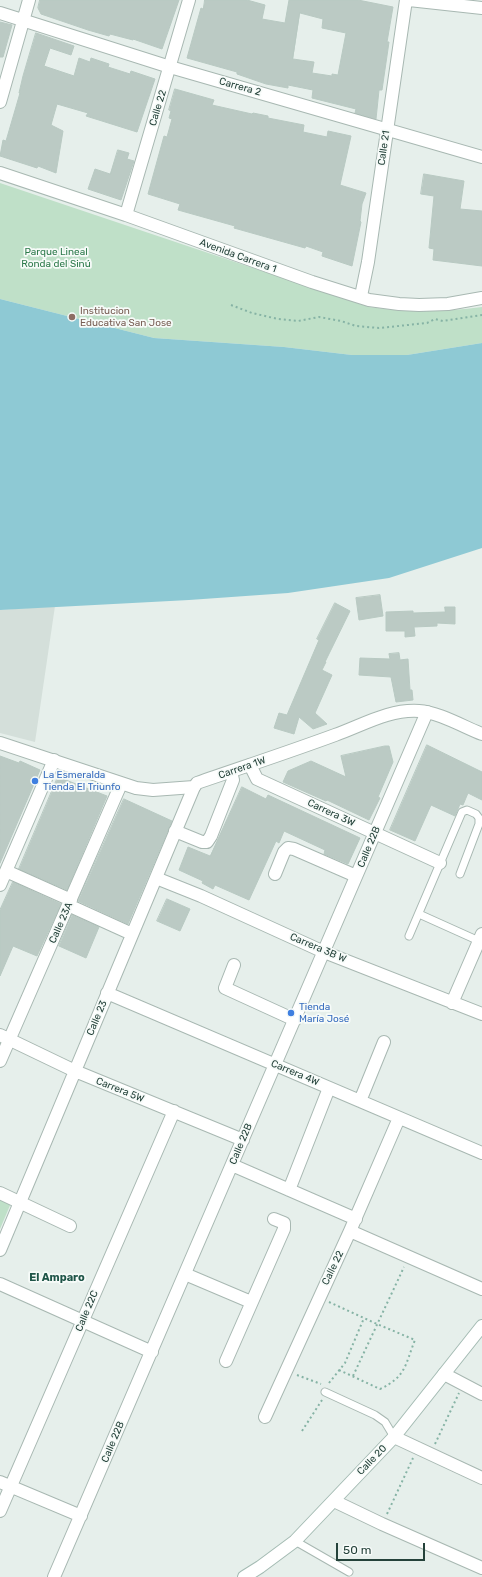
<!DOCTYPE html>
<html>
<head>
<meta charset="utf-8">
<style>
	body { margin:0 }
	#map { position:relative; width:482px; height:1577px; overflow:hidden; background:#e6efeb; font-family:Rubik,sans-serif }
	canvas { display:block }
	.scale { position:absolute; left:336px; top:1543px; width:89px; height:18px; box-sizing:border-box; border:2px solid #24423a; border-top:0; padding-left:5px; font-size:12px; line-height:14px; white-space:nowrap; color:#24423a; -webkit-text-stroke:3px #f7fbf9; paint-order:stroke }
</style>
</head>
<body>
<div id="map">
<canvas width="482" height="1577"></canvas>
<div class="scale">50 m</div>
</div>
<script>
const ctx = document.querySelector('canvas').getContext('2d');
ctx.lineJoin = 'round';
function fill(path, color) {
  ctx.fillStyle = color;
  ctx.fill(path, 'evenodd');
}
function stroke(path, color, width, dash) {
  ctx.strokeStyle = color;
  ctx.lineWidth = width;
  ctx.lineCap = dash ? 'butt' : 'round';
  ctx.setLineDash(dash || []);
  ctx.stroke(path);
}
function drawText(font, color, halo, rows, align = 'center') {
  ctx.font = font + ' Rubik,sans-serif';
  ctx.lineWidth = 3.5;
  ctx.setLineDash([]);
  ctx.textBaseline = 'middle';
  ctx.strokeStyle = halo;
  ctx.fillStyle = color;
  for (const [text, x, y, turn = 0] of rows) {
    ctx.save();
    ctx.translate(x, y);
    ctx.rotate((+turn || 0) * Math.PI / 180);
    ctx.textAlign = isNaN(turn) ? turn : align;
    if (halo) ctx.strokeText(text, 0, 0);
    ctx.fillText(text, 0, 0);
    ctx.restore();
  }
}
fill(new Path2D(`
	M 55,606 L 35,742 L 0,733 L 0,610 Z`), '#d4dfda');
fill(new Path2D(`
	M 0,183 L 369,307 C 408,313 444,312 482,307 L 482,343 L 407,355 L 352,355 L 284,347 L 154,338 L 0,299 Z
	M 0,1198 L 11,1203 L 0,1229 Z`), '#bfe0c8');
fill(new Path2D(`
	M 0,299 L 154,338 L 284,347 L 352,355 L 407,355 L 482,343 L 482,548 L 389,578 L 288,593 L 189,600 L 0,610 Z`), '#8ec9d4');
const building = new Path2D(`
	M 40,0 L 179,0 L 162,49 L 133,39 L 133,40 L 110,34 L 109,36 L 88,30 L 41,14 L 38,8 Z
	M 205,0 L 247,0 L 265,5 L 262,19 L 285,23 L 289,0 L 358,0 L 393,7 L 387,42 L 389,42 L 382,90 L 379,90 L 376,119 L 355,113 L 356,109 L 312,98 L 313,90 L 288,85 L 288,88 L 266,84 L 237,74 L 237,72 L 187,58 L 201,8 L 203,9 ZM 300,13 L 323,19 L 322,28 L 346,33 L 338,75 L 332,74 L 332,76 L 312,73 L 314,62 L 293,59 Z
	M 0,22 L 12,25 L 3,57 L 0,57 Z
	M 36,33 L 74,46 L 71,55 L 50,48 L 44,66 L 74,76 L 79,58 L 90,62 L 91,58 L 109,64 L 108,67 L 130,74 L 131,71 L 155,79 L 137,132 L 86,116 L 88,113 L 57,104 L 51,125 L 63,131 L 56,173 L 38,166 L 37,168 L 0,156 L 3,140 L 6,141 L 20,93 L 19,93 L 23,76 Z
	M 175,89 L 214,100 L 212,105 L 252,114 L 253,113 L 268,116 L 268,118 L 304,125 L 303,132 L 327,137 L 328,131 L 351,136 L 340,185 L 366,193 L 362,204 L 360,221 L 361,222 L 352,266 L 322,256 L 323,252 L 306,246 L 305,248 L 234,228 L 235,226 L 178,210 L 180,204 L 148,194 L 164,136 L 167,137 L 172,119 L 169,118 L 171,111 L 169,110 Z
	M 118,150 L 129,153 L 127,159 L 134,161 L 121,200 L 88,189 L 95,169 L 110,174 Z
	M 424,174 L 464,181 L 460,209 L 482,211 L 482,266 L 433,260 L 434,249 L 429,248 L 434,196 L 421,194 Z
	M 380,595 L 383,616 L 359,620 L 356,598 Z
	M 335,603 L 350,611 L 325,662 L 326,662 L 322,670 L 332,675 L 315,713 L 327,724 L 313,729 L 299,717 L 294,734 L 274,728 L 279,713 L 287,715 L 319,640 L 317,639 Z
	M 445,607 L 455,607 L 455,624 L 437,623 L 437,626 L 414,627 L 415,636 L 405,637 L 405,631 L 386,631 L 386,612 L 413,611 L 413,613 L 445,612 Z
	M 399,653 L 400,660 L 408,659 L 410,690 L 412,690 L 413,700 L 396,702 L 391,677 L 359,675 L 360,658 L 390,659 L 389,654 Z
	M 427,745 L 482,772 L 482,800 L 468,793 L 463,805 L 460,804 L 455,816 L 431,805 L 415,841 L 390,830 Z
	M 385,746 L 389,746 L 393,762 L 378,797 L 380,798 L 369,820 L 327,800 L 326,801 L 283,782 L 288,771 L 311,761 L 346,777 L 341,756 Z
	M 0,756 L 19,763 L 20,761 L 40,770 L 0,863 Z
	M 58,777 L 107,796 L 67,890 L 19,869 Z
	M 242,787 L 266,799 L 268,795 L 360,838 L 348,864 L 324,854 L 325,850 L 284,831 L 279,843 L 276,841 L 249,900 L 215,885 L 213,889 L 202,883 L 203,881 L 179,870 L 188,847 L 210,856 Z
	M 124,799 L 172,821 L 128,924 L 78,901 Z
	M 13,882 L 61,904 L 37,956 L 13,946 L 0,976 L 0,910 Z
	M 167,899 L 190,909 L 180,931 L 157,921 Z
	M 72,915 L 99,927 L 86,958 L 59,946 Z`);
fill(building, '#bbcac4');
stroke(building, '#b8c9c2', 1);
const service = new Path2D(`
	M 419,914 L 479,941
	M 409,936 L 462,812 L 467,810 L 476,814 L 479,818 L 479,824 L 460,874
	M 325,1392 L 375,1415 L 385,1422 L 394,1437
	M 295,1541 L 349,1572`);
const minor = new Path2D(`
	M 409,0 L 482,8
	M 0,13 L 170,67 L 482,157
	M 0,102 L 29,0
	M 361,296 L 368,262 L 406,0
	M 250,765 L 257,779 L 440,863
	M 175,831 L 202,842 L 207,842 L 211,836 L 233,780 L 231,772
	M 6,871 L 71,900
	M 275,874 L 284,852 L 288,848 L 294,849 L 356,876
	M 156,878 L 201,896 L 324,952 L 482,1014
	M 0,885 L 54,760
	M 68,905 L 132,934
	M 234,965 L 225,988 L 295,1020
	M 107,993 L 482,1153
	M 452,1003 L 482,934
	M 0,1035 L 75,1071 L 243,1140
	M 0,1061 L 121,784
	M 360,1101 L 384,1042
	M 232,1165 L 356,1219
	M 289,1190 L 329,1088
	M 0,1193 L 70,1226
	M 350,1231 L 482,1289
	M 0,1250 L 194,787
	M 185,1274 L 251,1302
	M 0,1284 L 152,1352
	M 226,1361 L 284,1229 L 284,1223 L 274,1219
	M 444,1374 L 482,1394
	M 265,1417 L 350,1231 L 399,1118
	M 394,1437 L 482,1478
	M 0,1482 L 81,1516
	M 334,1501 L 382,1524 L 482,1568
	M 0,1511 L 174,1111
	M 54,1577 L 427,712`);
const tertiary = new Path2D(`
	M 0,173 L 126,215 L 312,282 L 369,300 L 399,304 L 419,305 L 448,304 L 482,298
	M 126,215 L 189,0
	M 0,743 L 136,788 L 153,790 L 194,787 L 197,783 C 243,767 289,752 335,735 C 363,725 389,709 419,711 C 438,712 464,727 482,734`);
const secondary = new Path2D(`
	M 244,1577 L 260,1567 L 295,1541 L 394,1437 L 482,1326`);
stroke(service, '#a8b8b2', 9);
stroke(minor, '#a8b8b2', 14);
stroke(tertiary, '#a8b8b2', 14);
stroke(secondary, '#a4bbb3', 14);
stroke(new Path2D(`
	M 231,305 L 252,313 L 278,319 L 298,321 L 319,317 L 341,321 L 356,326 L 379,328 L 427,323 L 435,319 L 443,321 L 482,315
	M 329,1302 L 377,1324 L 415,1340 C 405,1365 406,1377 380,1389 L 339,1370
	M 297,1375 L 321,1384
	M 353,1376 L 404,1267
	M 329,1383 L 345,1363 L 364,1318
	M 302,1431 L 322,1400
	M 435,1444 L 459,1393
	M 387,1514 L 413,1458`), '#86b3a5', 2, [2, 3]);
stroke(service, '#fff', 7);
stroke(minor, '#fff', 12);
stroke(tertiary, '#fff', 12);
stroke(secondary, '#fff', 12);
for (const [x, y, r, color] of [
	[72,317,4,"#8d6e63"],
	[35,781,4,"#3f7fe0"],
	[291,1013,4,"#3f7fe0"]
]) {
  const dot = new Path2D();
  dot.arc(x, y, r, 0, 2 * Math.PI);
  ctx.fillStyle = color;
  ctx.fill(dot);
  stroke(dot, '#f7fbf9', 1.5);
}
drawText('10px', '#24423a', '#f7fbf9', [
	["Carrera 2",240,87,16],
	["Calle 22",158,108,-73],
	["Calle 21",384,148,-82],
	["Avenida Carrera 1",238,256,20],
	["Carrera 1W",242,768,-19],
	["Carrera 3W",331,813,25],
	["Calle 22B",369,847,-67],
	["Calle 23A",61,923,-66],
	["Carrera 3B W",318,948,23],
	["Calle 23",97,1018,-67],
	["Carrera 4W",295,1073,23],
	["Carrera 5W",120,1090,22],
	["Calle 22B",241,1144,-67],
	["Calle 22",333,1268,-64],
	["Calle 22C",87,1311,-67],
	["Calle 22B",113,1442,-67],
	["Calle 20",372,1460,-46]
]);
drawText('10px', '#2d7a4b', '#f7fbf9', [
	["Parque Lineal",56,252],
	["Ronda del Sinú",56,264]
]);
drawText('10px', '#785e54', '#f7fbf9', [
	["Institucion",80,311],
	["Educativa San Jose",80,323]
], 'left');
drawText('10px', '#366cbe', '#f7fbf9', [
	["La Esmeralda",43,775],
	["Tienda El Triunfo",43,787],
	["Tienda",299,1007],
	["María José",299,1019]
], 'left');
drawText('bold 11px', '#1f5548', '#f7fbf9', [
	["El Amparo",57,1278]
]);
</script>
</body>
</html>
